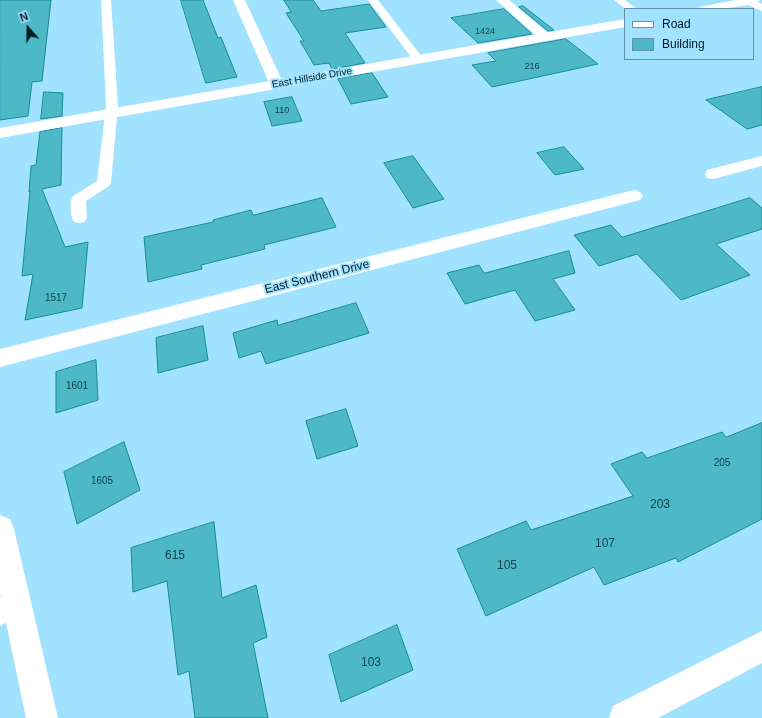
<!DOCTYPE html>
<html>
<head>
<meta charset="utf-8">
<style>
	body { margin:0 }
	#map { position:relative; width:762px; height:718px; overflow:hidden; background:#a1e2fe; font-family:Helvetica,sans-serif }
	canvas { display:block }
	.legend { position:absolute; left:624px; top:8px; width:130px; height:52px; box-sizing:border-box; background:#a1e2fe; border:1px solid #6192a7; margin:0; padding:5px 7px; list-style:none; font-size:12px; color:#011b25 }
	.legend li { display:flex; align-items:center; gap:8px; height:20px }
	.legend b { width:20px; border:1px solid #6192a7 }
	.north { position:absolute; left:8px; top:8px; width:40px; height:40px; -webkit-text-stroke:3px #a1e2fe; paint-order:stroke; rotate:340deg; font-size:11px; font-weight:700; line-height:16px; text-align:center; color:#011b25 }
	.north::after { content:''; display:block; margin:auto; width:14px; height:18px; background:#011b25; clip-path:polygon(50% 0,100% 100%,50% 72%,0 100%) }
</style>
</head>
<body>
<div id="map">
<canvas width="762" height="718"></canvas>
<ul class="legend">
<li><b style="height:5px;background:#fff"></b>Road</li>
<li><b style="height:11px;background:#4db9c6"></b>Building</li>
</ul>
<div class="north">N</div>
</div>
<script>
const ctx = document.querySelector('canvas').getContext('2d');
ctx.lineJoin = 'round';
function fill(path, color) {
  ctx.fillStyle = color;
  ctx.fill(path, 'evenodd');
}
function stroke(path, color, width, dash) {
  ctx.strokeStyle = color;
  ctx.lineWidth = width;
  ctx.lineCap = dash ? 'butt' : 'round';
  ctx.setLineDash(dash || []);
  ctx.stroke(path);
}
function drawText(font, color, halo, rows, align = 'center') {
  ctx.font = font + ' Helvetica,sans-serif';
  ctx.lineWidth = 4;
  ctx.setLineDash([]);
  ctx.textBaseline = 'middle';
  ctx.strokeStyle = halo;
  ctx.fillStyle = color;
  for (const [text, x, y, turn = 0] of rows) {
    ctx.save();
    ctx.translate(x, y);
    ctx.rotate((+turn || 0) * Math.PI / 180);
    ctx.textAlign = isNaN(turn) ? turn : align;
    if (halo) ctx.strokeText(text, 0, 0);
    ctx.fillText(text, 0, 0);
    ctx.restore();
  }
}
const building = new Path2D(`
	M 0,0 L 51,0 L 42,81 L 32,82 L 28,116 L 0,120 Z
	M 181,0 L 203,0 L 218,38 L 221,37 L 237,77 L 206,83 Z
	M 284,0 L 313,0 L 321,11 L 369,4 L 386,27 L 345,33 L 365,63 L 332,69 L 329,63 L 314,65 L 300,41 L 304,41 L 286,13 L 291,12 Z
	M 523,6 L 554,30 L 548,31 L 519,7 Z
	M 504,9 L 532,34 L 478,43 L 451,18 Z
	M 566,39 L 598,64 L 492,87 L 472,65 L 496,61 L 488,53 Z
	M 372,73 L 388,97 L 351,104 L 338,79 Z
	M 762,87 L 762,125 L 747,129 L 706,100 Z
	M 44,92 L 63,93 L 62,116 L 41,119 Z
	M 292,97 L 302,121 L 272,126 L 264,102 Z
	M 62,128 L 61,185 L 42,189 L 65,247 L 88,242 L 82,308 L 25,320 L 33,274 L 22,276 L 30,191 L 29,192 L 31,166 L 36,165 L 40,132 Z
	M 564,147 L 584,169 L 555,175 L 537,153 Z
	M 413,156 L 444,199 L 413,208 L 384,163 Z
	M 322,198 L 336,227 L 264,245 L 265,249 L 201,265 L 202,269 L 148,282 L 144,237 L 213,222 L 213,220 L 251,210 L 253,215 Z
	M 750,198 L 762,208 L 762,229 L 716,244 L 750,275 L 681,300 L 637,254 L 599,266 L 574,235 L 611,225 L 622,237 Z
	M 569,251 L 575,273 L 553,279 L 575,310 L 535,321 L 515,290 L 465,304 L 447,273 L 479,265 L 484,273 Z
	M 356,303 L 369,333 L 266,364 L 261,351 L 239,358 L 233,333 L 277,320 L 278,325 Z
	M 203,326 L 208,360 L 158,373 L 156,338 Z
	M 96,360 L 98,400 L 56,413 L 56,372 Z
	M 346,409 L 358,446 L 317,459 L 306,421 Z
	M 762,423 L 762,519 L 678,562 L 676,558 L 604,585 L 594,567 L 486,616 L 457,549 L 526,521 L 531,530 L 633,496 L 611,464 L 642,452 L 647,458 L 722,432 L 726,437 Z
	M 124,442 L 140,490 L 77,524 L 64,472 Z
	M 214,522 L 222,598 L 256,585 L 267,637 L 253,643 L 268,718 L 195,718 L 189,671 L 178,675 L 167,581 L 133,592 L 131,548 Z
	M 397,625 L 413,670 L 341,702 L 329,655 Z`);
fill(building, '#4db9c6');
stroke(building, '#1a8b97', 1);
fill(new Path2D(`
	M 101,0 L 111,0 L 118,106 L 111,183 L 109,186 L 86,201 L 87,218 L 84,222 L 79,223 L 74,222 C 70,216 69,202 73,196 L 97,181 L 106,106 Z
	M 368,0 L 378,0 L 422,57 L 424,59 L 422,61 L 414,61 Z
	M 614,0 L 625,0 L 637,9 L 626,9 Z
	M 16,590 L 25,594 L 29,603 L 25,612 L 0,626 L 0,598 Z`), '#fff');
fill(new Path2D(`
	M 233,0 L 245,0 L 284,85 L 282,88 L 277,89 L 272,88 L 270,85 Z
	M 496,0 L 509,0 L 549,34 L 551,37 L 549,40 L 541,40 Z
	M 739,0 L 754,0 L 762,4 L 762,11 L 741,2 Z
	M 762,156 L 762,166 L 713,179 L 707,178 L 705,174 L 707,170 Z
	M 634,190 L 640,192 L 643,196 L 640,200 L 0,367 L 0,349 Z
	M 762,631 L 762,663 L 658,718 L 609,718 L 613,706 Z`), '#fff');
fill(new Path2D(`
	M 735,0 L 760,0 C 753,8 710,9 698,9 L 700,7 L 704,6 Z
	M 625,19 L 625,27 L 0,138 L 0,128 Z`), '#fff');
fill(new Path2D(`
	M 0,515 L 10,519 L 14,529 L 58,718 L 26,718 L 0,594 Z`), '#fff');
drawText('9px', '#14424d', null, [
	["1424",485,32],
	["216",532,67],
	["110",282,111]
]);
drawText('10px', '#011b25', '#a1e2fe', [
	["East Hillside Drive",312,78,-10]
]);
drawText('10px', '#14424d', null, [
	["1517",56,298],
	["1601",77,386],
	["205",722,463],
	["1605",102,481]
]);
drawText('12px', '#011b25', '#a1e2fe', [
	["East Southern Drive",317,277,-14]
]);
drawText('12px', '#14424d', null, [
	["203",660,505],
	["107",605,544],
	["615",175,556],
	["105",507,566],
	["103",371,663]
]);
</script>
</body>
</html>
